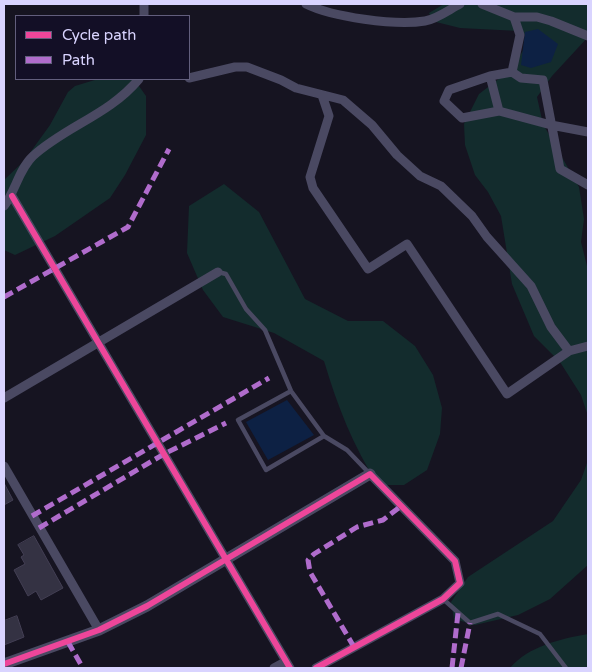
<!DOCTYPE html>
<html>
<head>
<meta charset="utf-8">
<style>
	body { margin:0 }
	#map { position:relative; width:592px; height:672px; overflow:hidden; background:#161421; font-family:"Varela Round",sans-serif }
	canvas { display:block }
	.frame { position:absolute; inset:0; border:5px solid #d9d4ff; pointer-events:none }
	.legend { position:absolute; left:15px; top:15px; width:175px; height:65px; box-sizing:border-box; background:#130f26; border:1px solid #625e7d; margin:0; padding:6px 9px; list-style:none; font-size:15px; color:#d9d4ff }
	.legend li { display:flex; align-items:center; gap:10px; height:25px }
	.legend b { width:25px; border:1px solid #625e7d }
</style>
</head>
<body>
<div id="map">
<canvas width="592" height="672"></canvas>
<div class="frame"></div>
<ul class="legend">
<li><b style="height:6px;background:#ed469a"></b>Cycle path</li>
<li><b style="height:6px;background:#b06ccc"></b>Path</li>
</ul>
</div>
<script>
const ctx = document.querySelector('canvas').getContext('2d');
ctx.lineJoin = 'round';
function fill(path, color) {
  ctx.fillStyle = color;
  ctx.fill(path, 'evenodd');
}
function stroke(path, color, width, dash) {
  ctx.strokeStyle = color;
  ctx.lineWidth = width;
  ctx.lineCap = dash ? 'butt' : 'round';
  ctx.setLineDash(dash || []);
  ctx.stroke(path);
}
fill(new Path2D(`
	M 444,4 L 588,4 L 588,37 L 552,76 L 537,97 L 543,124 L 579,187 L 584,219 L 581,242 L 588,270 L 588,416 L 581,395 L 560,362 L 534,336 L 512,284 L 501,216 L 488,192 L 475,175 L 465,145 L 464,124 L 479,94 L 513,68 L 530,38 L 519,31 L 460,28 L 432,21 L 429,13 Z
	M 98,79 L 134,79 L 146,96 L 146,135 L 125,175 L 110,198 L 55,236 L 15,255 L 4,250 L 4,180 L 24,161 L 50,125 L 68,92 L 75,86 Z
	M 224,184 L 259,212 L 305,299 L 348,321 L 383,321 L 415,346 L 433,375 L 442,408 L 440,434 L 427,470 L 404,485 L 378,485 C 353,446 337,405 324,361 L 274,333 L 223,317 L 203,290 L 187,253 L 189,206 Z
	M 588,460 L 588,565 L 550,599 L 518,615 L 475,625 L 454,619 L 451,602 L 468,577 L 553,521 L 581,480 Z
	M 588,634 L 588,668 L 510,668 C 529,646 560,639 588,634 Z`), '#132c2d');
fill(new Path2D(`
	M 538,29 L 558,44 L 551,62 L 531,68 L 521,65 L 525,32 Z
	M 287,400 L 314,435 L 268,460 L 246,422 Z`), '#0d2144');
const building = new Path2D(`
	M 4,483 L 13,500 L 4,505 Z
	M 34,536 L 63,588 L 41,600 L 36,591 L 28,596 L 14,570 L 25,564 L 21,557 L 24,555 L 18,545 Z
	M 17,616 L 24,637 L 4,645 L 4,621 Z`);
fill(building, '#343243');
stroke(building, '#433f54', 1);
stroke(new Path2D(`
	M 218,272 L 226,274 L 246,309 L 265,330 L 291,391 L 324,436 L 347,450 L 369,473
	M 291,391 L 238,420 L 266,470 L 324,436
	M 443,599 L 470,623 L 498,614 L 540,634 L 566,668`), '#4a4962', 4.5);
stroke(new Path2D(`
	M 306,4 C 332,17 396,26 425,21 C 437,19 450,9 460,4
	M 482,4 L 514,17 L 537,17 L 551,21 L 588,36
	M 144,16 L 144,4
	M 512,72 L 520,35 L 514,17
	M 490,76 L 499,111
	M 189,78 L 235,67 L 247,67 L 281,80 L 296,88 L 343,100 L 372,125 L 397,155 L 420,176 L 441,186 L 472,216 L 487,237 L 531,286 L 551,327 L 569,351
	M 322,95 L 329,116 L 310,177 L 313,188 L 368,269 L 407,244 L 507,394 L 569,351 L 588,346
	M 588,132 L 551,125 L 499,111 L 462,118 L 444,101 L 449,90 L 490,76 L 512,72 L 521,78 L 543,80 L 560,169 L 588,185
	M 12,196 L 290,668
	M 4,206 C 15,192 19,169 33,156 C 66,126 109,115 139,79
	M 4,398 L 218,272
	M 4,466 L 99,630
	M 274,668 L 285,662
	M 316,668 L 443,599 L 460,583 L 455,561 L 370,474`), '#4a4962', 9);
stroke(new Path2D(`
	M 4,664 L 99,630 L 147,606 L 370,474`), '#4a4962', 11);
stroke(new Path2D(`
	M 4,297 L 128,227 L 169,149
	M 32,516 L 269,378
	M 39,528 L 164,454 L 226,423
	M 68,642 L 83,668
	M 354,647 L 310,572 L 308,560 L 314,554 L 357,527 L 383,520 L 401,506
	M 452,668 L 458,613
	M 461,668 L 470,623`), '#b06ccc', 5, [10, 5]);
stroke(new Path2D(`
	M 12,196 L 290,668
	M 4,664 L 99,630 L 147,606 L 370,474 L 455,561 L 460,583 L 443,599 L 316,668`), '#ed469a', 6);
</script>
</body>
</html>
